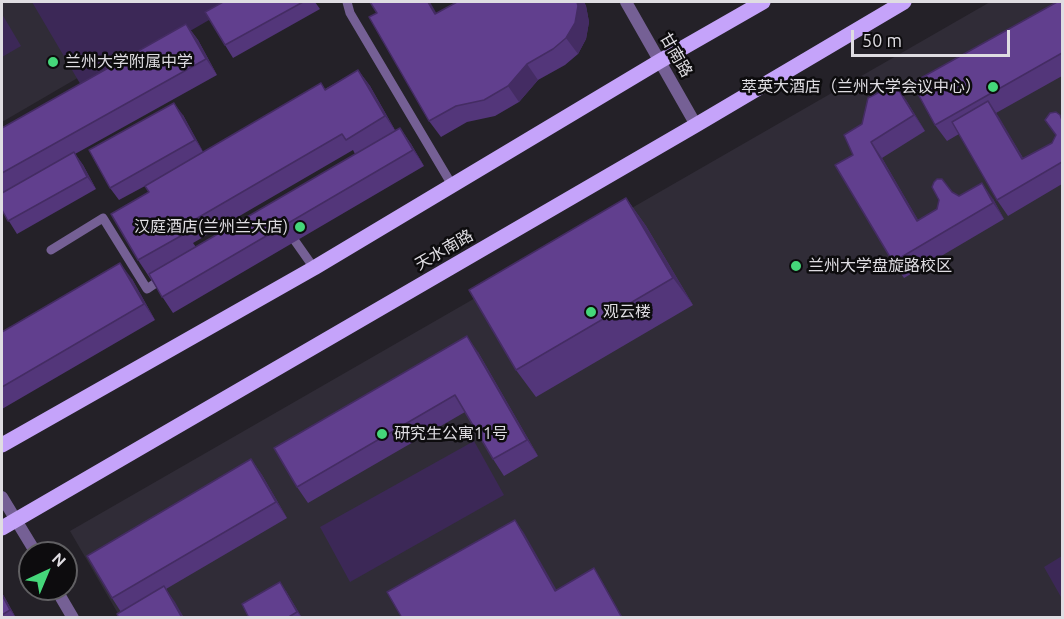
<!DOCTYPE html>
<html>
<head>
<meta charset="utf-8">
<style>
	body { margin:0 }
	#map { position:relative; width:1064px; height:619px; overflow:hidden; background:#242128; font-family:Ubuntu,sans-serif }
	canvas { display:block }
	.frame { position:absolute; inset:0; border:3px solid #dfdde2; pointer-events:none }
	.north { position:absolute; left:18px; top:541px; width:60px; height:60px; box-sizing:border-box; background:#0d0c0e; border:2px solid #616063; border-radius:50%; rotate:44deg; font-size:16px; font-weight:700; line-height:24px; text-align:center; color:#dfdde2 }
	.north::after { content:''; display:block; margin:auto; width:21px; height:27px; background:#45d77a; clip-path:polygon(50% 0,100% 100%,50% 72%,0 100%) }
	.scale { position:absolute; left:851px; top:30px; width:159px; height:27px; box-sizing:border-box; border:3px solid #dfdde2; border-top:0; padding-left:8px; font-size:18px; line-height:21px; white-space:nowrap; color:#dfdde2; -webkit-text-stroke:4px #0d0c0e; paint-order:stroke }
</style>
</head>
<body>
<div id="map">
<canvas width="1064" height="619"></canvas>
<div class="frame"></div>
<div class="north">N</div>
<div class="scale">50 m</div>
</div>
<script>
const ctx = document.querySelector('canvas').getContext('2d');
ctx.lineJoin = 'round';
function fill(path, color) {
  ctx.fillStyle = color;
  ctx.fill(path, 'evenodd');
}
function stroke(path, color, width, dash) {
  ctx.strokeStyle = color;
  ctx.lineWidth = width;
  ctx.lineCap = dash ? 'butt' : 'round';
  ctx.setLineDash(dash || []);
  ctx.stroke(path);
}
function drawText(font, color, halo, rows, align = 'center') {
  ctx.font = font + ' Ubuntu,"Noto Sans SC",sans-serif';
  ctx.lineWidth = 5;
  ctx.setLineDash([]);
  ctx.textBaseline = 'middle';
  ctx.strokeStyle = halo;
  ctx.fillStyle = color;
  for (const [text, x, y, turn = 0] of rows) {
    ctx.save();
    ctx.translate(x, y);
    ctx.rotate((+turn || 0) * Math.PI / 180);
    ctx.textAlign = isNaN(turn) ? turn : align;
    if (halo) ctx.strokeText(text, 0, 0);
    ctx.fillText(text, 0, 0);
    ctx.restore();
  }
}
fill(new Path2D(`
	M 2,2 L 208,2 L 2,122 Z
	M 990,2 L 1062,2 L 1062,617 L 120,617 L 70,531 Z`), '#302c37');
fill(new Path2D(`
	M 32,2 L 240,2 L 85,92 Z
	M 2,14 L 21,46 L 2,57 Z
	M 474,441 L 504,495 L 350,582 L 320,527 Z
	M 1062,556 L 1062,596 L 1061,597 L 1044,567 Z`), '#3c2857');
stroke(new Path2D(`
	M 347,2 L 350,13 L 452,185
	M 295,241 L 314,268
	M 51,250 L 103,218 L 147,289 L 163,278`), '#756095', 9);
stroke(new Path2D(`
	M 626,2 L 696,125
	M 2,497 L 36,553
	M 56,589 L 73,618`), '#756095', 12);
stroke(new Path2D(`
	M 2,445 L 314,268 L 660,61 L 763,2
	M 2,528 L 696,125 L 904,2`), '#c5a3fa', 15);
fill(new Path2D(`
	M 223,2 L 315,2 L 320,9 L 233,58 L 225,45 Z
	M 457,2 L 584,2 L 586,6 L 589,22 L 586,39 L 578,54 L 565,65 L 538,80 L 519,102 L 495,116 L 467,122 L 441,137 L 429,121 Z
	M 1062,2 L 1062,76 L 996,113 L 1023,158 L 1052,143 L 1056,135 L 1062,119 L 1062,184 L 1008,216 L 997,200 L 959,134 L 947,141 L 935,125 Z
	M 186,24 L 198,40 L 217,75 L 75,154 L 83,165 L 96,189 L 17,234 L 2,210 L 2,128 Z
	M 358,70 L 370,86 L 395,130 L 400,128 L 411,144 L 424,166 L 173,313 L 138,260 L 149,192 L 145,186 L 119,200 L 110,188 L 183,115 L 203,152 L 321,83 L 325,89 ZM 353,150 L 355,154 L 196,247 L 193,243 Z
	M 906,100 L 925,131 L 882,158 L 918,220 L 937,209 L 952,192 L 959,196 L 993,199 L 1004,219 L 904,278 L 893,262 L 853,155 Z
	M 626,198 L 646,226 L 693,305 L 536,397 L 516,370 Z
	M 132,279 L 155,320 L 2,409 L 2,332 Z
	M 478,352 L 538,456 L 504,476 L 493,459 L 465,412 L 308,503 L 297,487 Z
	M 251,459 L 262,475 L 287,518 L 166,589 L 184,618 L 119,618 L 121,612 L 112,598 Z
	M 286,591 L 302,618 L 249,618 Z
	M 2,593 L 5,598 L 16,618 L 2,618 Z`), '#53367a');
fill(new Path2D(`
	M 428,2 L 430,2 L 446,30 L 435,14 Z
	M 577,2 L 584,2 L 586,6 L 589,22 L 586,39 L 578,54 L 566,38 Z
	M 186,24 L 198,40 L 217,75 L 206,59 Z
	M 527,64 L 538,80 L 519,102 L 508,86 Z
	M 358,70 L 370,86 L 396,132 L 385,116 Z
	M 895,84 L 906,100 L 925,131 L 914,115 Z
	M 988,101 L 999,117 L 1033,175 L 1022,159 Z
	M 174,103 L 183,115 L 204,153 L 195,140 Z
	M 400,128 L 411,144 L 424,166 L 413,150 Z
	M 871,142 L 882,158 L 928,237 L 917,221 Z
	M 74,152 L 83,165 L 96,189 L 87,177 Z
	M 982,183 L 993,199 L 1004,219 L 993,203 Z
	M 626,198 L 646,226 L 693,305 L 673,278 Z
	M 120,263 L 132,279 L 155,320 L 144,304 Z
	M 467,336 L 478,352 L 538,456 L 527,440 Z
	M 251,459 L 262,475 L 287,518 L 276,502 Z
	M 515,520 L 524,533 L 564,603 L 555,591 Z
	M 594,568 L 602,581 L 623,618 L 622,618 Z
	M 280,582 L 286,591 L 302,618 L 297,612 Z
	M 164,586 L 175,602 L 184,618 L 182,618 Z
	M 2,593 L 5,598 L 16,618 L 10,610 L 2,595 Z`), '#442c63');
const building = new Path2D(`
	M 223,2 L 303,2 L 225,45 L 205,12 Z
	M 370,2 L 428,2 L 435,14 L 457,2 L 577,2 L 578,6 L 575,23 L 566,38 L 553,49 L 527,64 L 508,86 L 484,100 L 456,106 L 429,121 L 369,17 L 377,13 Z
	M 1057,2 L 1062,2 L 1062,53 L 935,125 L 912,83 Z
	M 186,24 L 206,59 L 2,173 L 2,128 Z
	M 358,70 L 385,116 L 346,140 L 342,134 L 182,227 L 186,233 L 138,260 L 111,214 L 149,192 L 145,186 L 321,83 L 325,90 Z
	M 895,84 L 914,115 L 871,142 L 917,221 L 937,209 L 939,200 L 932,187 L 934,182 L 937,179 L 942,179 L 952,192 L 959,196 L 982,183 L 993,203 L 893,262 L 835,165 L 853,155 L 844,135 L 862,124 L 868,98 Z
	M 988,101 L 1022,159 L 1052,143 L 1056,135 L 1045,120 L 1050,113 L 1056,112 L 1060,115 L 1062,120 L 1062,162 L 997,200 L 952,122 Z
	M 174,103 L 195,140 L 110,188 L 89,150 Z
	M 400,128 L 413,150 L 162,297 L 149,274 Z
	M 74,152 L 87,177 L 8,221 L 2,210 L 2,193 Z
	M 626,198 L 673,278 L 516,370 L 469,290 Z
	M 120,263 L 144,304 L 2,387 L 2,332 Z
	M 467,336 L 527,440 L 493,459 L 455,395 L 297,487 L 274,448 Z
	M 251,459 L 276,502 L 112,598 L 87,556 Z
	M 515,520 L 555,591 L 594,568 L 622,618 L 402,618 L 387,592 Z
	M 280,582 L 297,612 L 287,618 L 249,618 L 242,604 Z
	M 164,586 L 182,618 L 119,618 L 117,614 Z
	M 2,595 L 10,610 L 2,615 Z`);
fill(building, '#613f8e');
stroke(building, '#442c63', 1.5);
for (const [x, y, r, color] of [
	[53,62,6,"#45d77a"],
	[993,87,6,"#45d77a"],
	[300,227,6,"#45d77a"],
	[796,266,6,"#45d77a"],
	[591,312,6,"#45d77a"],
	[382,434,6,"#45d77a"]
]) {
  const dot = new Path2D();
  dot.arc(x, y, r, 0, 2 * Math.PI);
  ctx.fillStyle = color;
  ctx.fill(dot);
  stroke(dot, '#0d0c0e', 2);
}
drawText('16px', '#dfdde2', '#0d0c0e', [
	["甘南路",676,55,60],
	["天水南路",444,250,-30]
]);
drawText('16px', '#dfdde2', '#0d0c0e', [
	["兰州大学附属中学",65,62],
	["萃英大酒店（兰州大学会议中心）",981,87,"right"],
	["汉庭酒店(兰州兰大店)",288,227,"right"],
	["兰州大学盘旋路校区",808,266],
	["观云楼",603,312],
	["研究生公寓11号",394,434]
], 'left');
</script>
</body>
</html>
